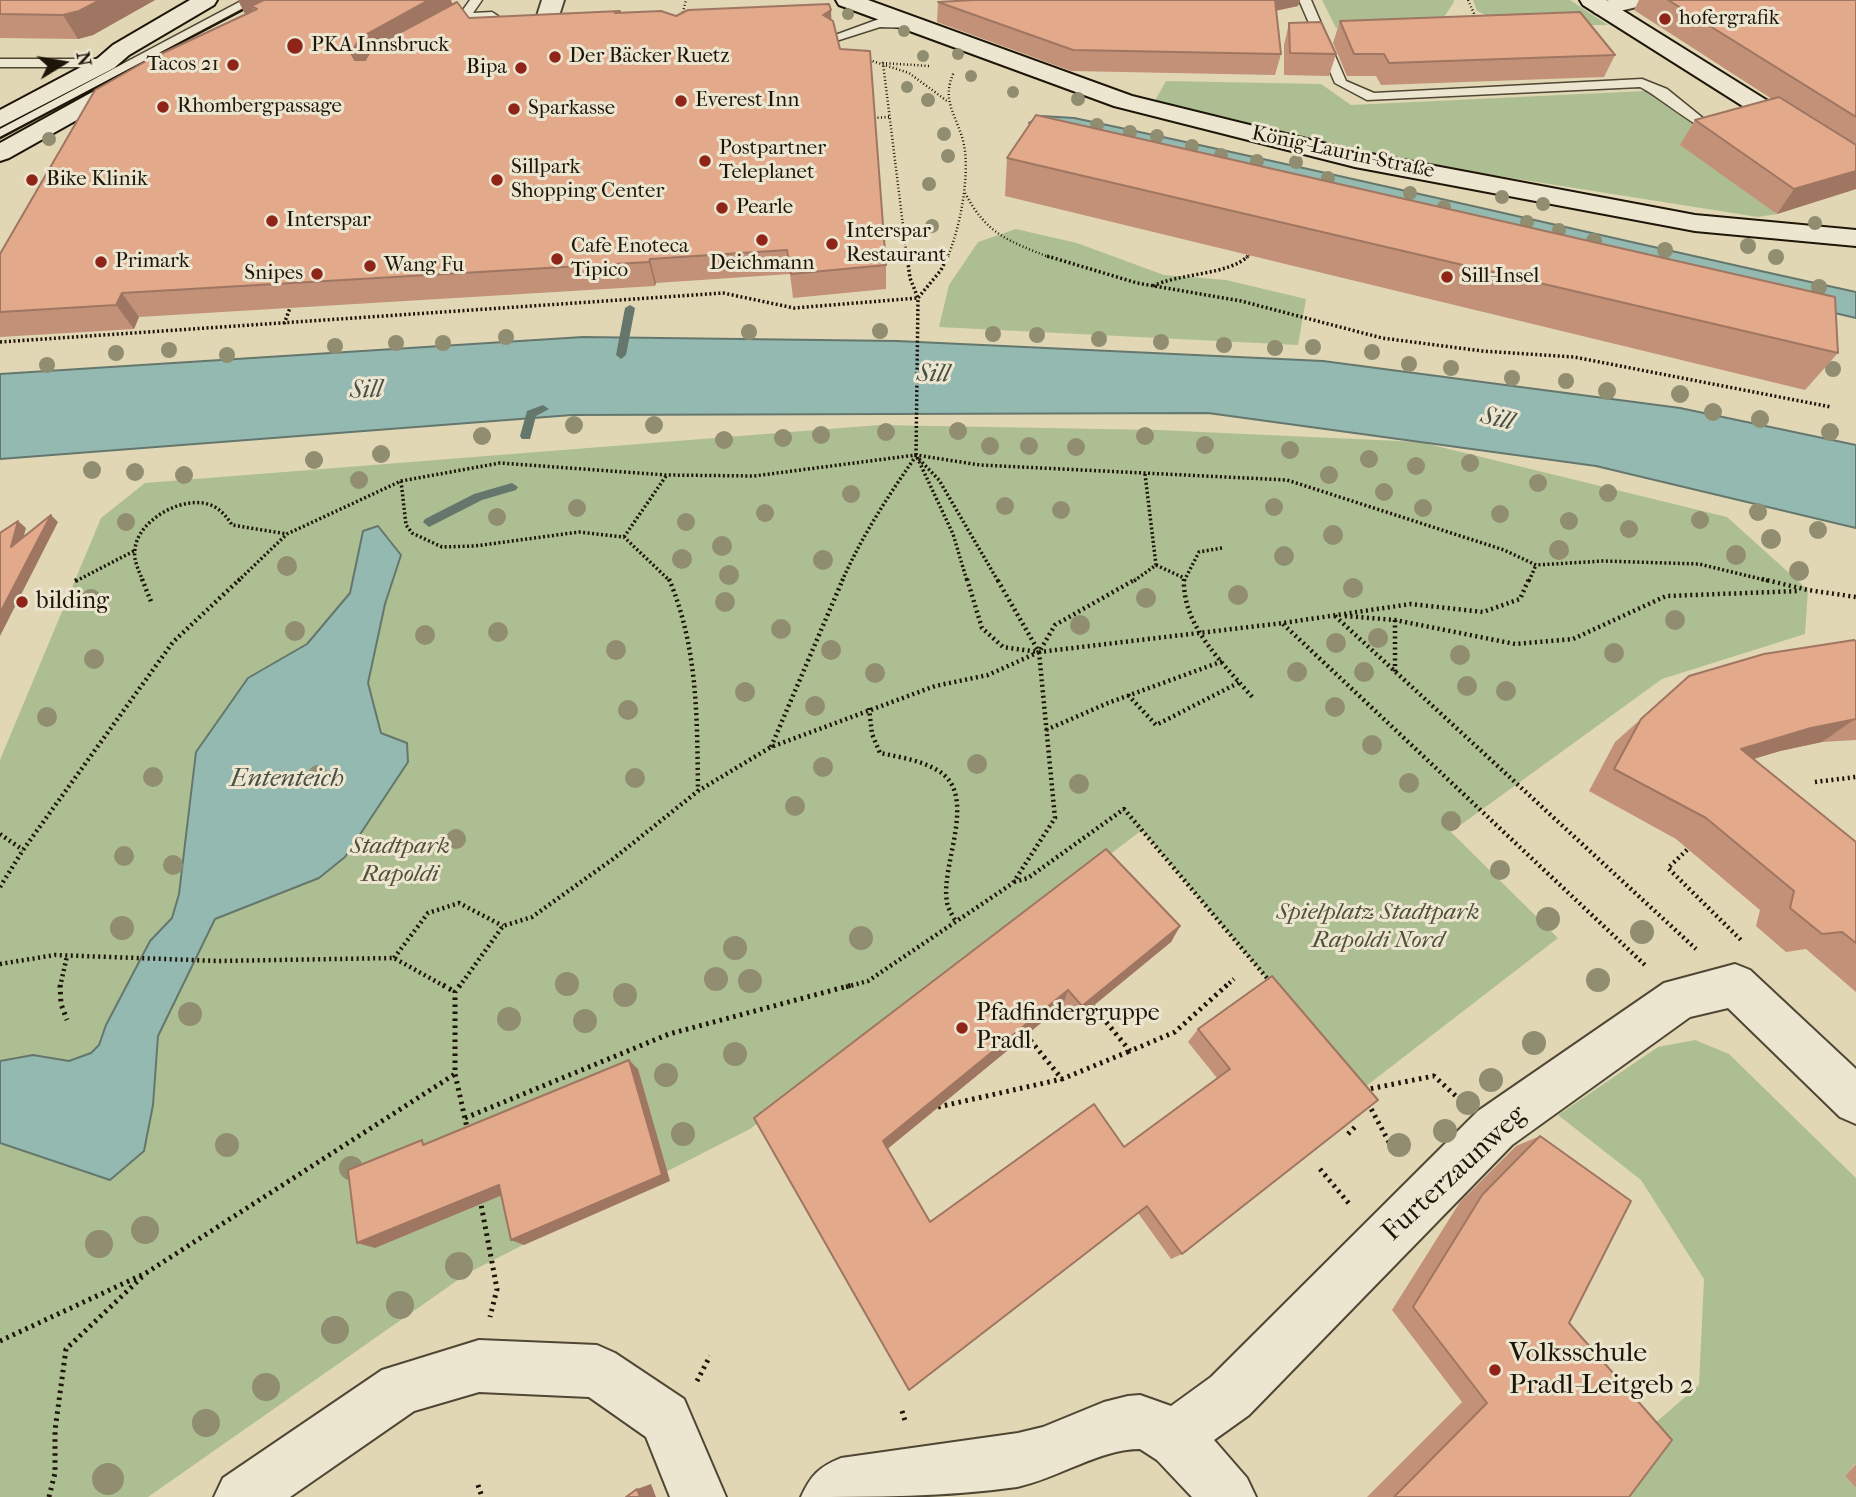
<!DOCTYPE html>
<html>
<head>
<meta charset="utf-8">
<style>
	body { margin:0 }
	#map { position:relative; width:1856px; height:1497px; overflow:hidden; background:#e1d7b5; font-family:"IM FELL French Canon",serif }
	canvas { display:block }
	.north { position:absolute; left:28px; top:28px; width:70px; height:70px; -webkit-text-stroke:5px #ece5cf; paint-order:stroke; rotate:79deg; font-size:19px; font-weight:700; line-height:28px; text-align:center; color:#1e1509 }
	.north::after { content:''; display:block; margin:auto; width:24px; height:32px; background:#1e1509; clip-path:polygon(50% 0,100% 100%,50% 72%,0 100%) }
</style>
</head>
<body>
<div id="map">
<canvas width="1856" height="1497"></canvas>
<div class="north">N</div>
</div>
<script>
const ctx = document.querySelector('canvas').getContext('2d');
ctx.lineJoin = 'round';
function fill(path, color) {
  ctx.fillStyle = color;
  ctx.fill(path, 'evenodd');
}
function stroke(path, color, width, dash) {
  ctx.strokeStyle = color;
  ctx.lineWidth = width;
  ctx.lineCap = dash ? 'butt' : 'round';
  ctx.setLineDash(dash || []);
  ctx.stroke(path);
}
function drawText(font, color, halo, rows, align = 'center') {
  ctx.font = font + ' "IM FELL French Canon",serif';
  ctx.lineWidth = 6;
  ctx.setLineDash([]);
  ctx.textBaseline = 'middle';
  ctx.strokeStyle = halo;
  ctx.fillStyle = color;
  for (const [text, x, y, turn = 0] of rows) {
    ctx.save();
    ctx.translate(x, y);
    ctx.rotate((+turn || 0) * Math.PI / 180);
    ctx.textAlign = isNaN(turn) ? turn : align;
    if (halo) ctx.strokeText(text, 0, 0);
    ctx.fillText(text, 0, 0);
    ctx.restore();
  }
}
fill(new Path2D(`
	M 1322,0 L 1454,0 L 1454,2 L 1439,25 L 1336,28 Z
	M 1473,0 L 1570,0 L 1608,25 L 1507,25 L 1477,11 Z
	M 1166,81 L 1321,84 L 1351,105 L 1665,90 L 1704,138 L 1777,214 L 1758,217 L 1372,156 L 1153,104 Z
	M 1016,229 L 1077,243 L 1164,275 L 1226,280 L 1306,299 L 1298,345 L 939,327 L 949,285 L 978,242 Z
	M 879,425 L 1159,430 L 1420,442 L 1727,517 L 1808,590 L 1805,634 L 1662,679 L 1451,832 L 1558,938 L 1361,1090 L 1142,830 L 750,1129 L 468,1273 L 148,1497 L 0,1497 L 0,760 L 101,518 L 145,483 Z
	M 1695,1040 L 1729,1054 L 1856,1178 L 1856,1463 L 1845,1476 L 1856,1488 L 1856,1497 L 1593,1497 L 1639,1437 L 1699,1385 L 1704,1279 L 1641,1180 L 1558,1115 L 1658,1047 Z`), '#adbf92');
const water = new Path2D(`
	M 1042,116 L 1074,118 C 1335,173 1595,235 1856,292 L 1856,318 L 1029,123 Z
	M 583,337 L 897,341 L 1323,361 L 1680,408 L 1856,445 L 1856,528 L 1596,466 L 1208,413 L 572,415 L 0,459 L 0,374 Z
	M 378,526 L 401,555 L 385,604 L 368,683 L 381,733 L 407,743 L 408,762 L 345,857 L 319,878 L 215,919 L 158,1036 L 153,1105 L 144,1151 L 110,1180 L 0,1143 L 0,1061 L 33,1055 L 69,1061 L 91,1053 L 99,1045 L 106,1025 L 150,941 L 172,918 L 179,894 L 196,752 L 248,678 L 307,644 L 350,593 L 363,531 Z`);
fill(water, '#94b9b0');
stroke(water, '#65776d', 2);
fill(new Path2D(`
	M 630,305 L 635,308 L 626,355 L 621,359 L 616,355 L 625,308 Z
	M 543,405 L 549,409 L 536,416 L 530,439 L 522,439 L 520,436 L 527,411 Z
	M 512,483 L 518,487 L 516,490 L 482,500 L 433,525 L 429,527 L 423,522 L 425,519 L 474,494 Z`), '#65776d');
const lane = new Path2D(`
	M 243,0 L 258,0 L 0,138 L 0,129 Z
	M 470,0 L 482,0 L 473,13 L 492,12 L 498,16 C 489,22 479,18 469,20 C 458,23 452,32 441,31 L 441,25 L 460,14 Z
	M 1299,0 L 1311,0 L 1346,81 L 1374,93 L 1642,79 L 1667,89 L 1714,127 L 1712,130 C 1700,132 1657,95 1640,87 L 1367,100 L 1335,83 Z
	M 879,19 L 911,20 L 917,24 L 911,28 L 880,27 L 833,42 L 827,38 Z
	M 0,59 L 106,59 L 112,63 L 106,67 L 0,67 Z`);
const street = new Path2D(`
	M 542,0 L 564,0 L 552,38 L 549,43 L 533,43 L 530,38 Z
	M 1609,0 L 1648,0 L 1645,5 L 1603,15 L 1595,13 L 1592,8 L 1595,3 Z
	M 1735,964 L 1750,970 L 1856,1069 L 1856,1124 L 1840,1117 L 1728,1008 L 1690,1017 L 1512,1145 L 1249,1415 L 1214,1440 L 1247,1478 L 1256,1497 L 1192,1497 L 1157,1460 L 1140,1449 C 1099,1449 1059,1478 1017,1487 C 946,1497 873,1497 801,1497 C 811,1475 819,1467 841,1458 L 1018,1433 L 1043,1427 L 1104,1402 L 1128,1396 L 1140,1395 L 1171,1406 L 1211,1377 L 1478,1111 L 1664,983 Z
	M 479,1340 L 597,1345 L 615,1353 L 684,1399 L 726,1497 L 670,1497 L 646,1437 L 589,1397 L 479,1392 L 414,1411 L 290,1497 L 214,1497 L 223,1478 L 382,1370 Z`);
const secondary = new Path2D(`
	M 190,0 L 217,0 L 214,5 L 129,55 L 114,68 L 0,127 L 0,110 L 98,58 L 113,45 Z
	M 836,0 L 868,0 L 1132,96 L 1355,151 L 1695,215 L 1856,230 L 1856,246 L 1695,231 L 1355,167 L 1114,106 L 839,5 Z
	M 1580,0 L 1606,0 L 1856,156 L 1856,175 L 1847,172 L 1583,5 Z
	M 133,72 L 141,74 L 145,79 L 141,84 L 9,158 L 0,161 L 0,143 L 125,74 Z`);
stroke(lane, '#4f4634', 3);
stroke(street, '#4f4634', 4);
stroke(secondary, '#1e1509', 4);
stroke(new Path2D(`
	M 1468,0 L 1476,18
	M 682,16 L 686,0
	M 866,59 L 909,73 L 947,101
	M 874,118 L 889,117
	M 965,193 C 987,235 1009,241 1051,258
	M 907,258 L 883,63 L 929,66
	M 947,258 C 960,230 970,175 964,145 C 958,116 940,102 954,72
	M 1246,258 L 1249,255`), '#1e1509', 2.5, [1, 2.5]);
stroke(new Path2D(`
	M 948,256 L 941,270 L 918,298 L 916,455 L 953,534 L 967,581
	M 1047,256 L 1137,283 L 1241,301 L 1382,338 L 1482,351 L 1574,357 L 1831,407
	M 1153,286 C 1180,273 1229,275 1248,256
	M 284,324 L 290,308
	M 0,342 L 723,293 L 794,308 L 918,298 L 910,278 L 907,256
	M 919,459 L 939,480 L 998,581
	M 401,481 L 406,525 L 412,533 L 442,547 L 475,546 L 579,532 L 624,537 L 670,581
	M 624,537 L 666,476
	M 1156,565 L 1184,578
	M 76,581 L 134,551
	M 143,581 C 139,571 133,560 135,549 C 138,519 186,493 213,506 C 221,510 227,517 232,525 L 287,534
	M 238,581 L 287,534 L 401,481 L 500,463 L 666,475 L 754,476 L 916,455 L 980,465 L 1287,480 L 1504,550 L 1536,565 L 1603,561 L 1699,564 L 1769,581
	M 842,581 C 862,536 888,496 916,456
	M 1134,581 L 1156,565 L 1145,474
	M 1184,581 L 1199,552 L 1222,548
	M 1529,581 L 1536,565`), '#1e1509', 3.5, [2, 2.5]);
stroke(new Path2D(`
	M 142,579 L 152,604
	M 669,579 C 698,648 697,717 698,791
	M 967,579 L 982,628 L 1003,647 L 1039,652 L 1283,623 L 1411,604 L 1483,612 L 1520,599 L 1529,579
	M 1184,579 C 1182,627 1225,665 1254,699
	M 1762,579 L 1808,590 L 1856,597
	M 75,581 L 79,579
	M 1335,616 L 1696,949
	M 1345,616 L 1395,620 L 1515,644 L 1573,639 L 1666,596 L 1800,591
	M 1395,620 L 1395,672
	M 1283,624 L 1646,966
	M 1128,695 L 1156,725 L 1240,682
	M 869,708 L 872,734 L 880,753 C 899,757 920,760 937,770 C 980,794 940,864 947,902 C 948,909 953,916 956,922
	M 1046,730 L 1108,703 L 1223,661
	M 771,747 L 843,579
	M 1815,782 L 1856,777
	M 0,834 L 23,850
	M 1691,846 L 1668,868 L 1742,941
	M 1014,882 L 1028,878 L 1124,809 L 1272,984
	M 0,887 L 23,850 L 173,642 L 240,579
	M 394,958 L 428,913 L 459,903 L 503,926
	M 0,964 L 55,955 L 219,961 L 394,958 L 446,987
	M 60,987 L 67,956
	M 459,987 L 503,926 L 532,917 L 613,859 L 698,791 L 771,747 L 935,686 L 988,675 L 1039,652 L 1055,625 L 1136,579
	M 846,987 L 868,981 L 1013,883 L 1055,818 L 1039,652 L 997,579
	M 1225,987 L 1234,979`), '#1e1509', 4.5, [2, 3.5]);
stroke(new Path2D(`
	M 60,985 L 61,1004 L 67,1020
	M 443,985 L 455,992
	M 460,985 L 455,992 L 455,1074 L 468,1132
	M 1093,1006 L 1130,1051 L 1175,1032 L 1227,985
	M 1026,1035 L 1062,1079 L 1130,1051
	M 1364,1090 L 1434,1076 L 1458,1098
	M 1368,1103 L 1397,1157
	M 938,1107 L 1062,1079
	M 465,1118 L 669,1034 L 852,985
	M 1348,1134 L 1356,1126
	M 1320,1169 L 1351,1206
	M 480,1199 L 497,1289 L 490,1317
	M 0,1341 L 146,1273 L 455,1074
	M 697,1381 L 710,1356
	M 902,1411 L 906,1424
	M 478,1485 L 482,1497
	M 49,1497 L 55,1473 L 55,1430 L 66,1349 L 142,1277`), '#1e1509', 5, [2.5, 4.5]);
fill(lane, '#ece5cf');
fill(street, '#ece5cf');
fill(secondary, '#ece5cf');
stroke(new Path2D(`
	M 0,138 L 262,0`), '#1e1509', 2);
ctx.fillStyle = '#918d71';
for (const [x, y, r] of [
	[848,14,6],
	[904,31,6],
	[958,54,6],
	[923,56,6],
	[971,76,6],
	[907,87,6],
	[1013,92,6],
	[1078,99,7],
	[928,100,7],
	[1097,125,7],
	[1130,132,7],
	[944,134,7],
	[1157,136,7],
	[49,139,7],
	[1192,146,7],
	[1221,155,7],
	[948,156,7],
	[1257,161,7],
	[1296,162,7],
	[1328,178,7],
	[929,184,7],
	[1410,193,7],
	[1502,197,7],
	[1543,204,7],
	[1444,207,7],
	[1527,222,7],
	[1815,223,7],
	[932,226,7],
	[1559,230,7],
	[1594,241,8],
	[1748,246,8],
	[1665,250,8],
	[1776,257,8],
	[1819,287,8],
	[880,331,8],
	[749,332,8],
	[993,334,8],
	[1037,335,8],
	[506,337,8],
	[1099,339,8],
	[1161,342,8],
	[396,343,8],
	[443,343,8],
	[1224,345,8],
	[335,346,8],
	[1313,347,8],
	[1275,348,8],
	[169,350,8],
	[1372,352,8],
	[116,353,8],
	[227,355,8],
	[1409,364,8],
	[47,365,8],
	[1451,368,8],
	[1833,369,8],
	[1512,378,8],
	[1566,381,8],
	[1607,391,9],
	[1680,394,9],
	[1713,412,9],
	[1760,419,9],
	[574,425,9],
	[654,425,9],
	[958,431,9],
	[886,432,9],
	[1830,432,9],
	[821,435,9],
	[482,436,9],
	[1145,436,9],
	[783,438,9],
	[724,440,9],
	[1205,445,9],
	[990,446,9],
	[1029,446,9],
	[1076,447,9],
	[1290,450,9],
	[381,454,9],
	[1369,459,9],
	[314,460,9],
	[1470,463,9],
	[1416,466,9],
	[92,470,9],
	[135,472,9],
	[184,475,9],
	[1329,475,9],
	[359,480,9],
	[1538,483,9],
	[1384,492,9],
	[1608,493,9],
	[851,494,9],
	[1005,506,9],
	[1274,507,9],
	[577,508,9],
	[1423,508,9],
	[1061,510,9],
	[1758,512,9],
	[765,513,9],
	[1500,514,9],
	[497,517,9],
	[1700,520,9],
	[1569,521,9],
	[126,522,9],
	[686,522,9],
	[1629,529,9],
	[1818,530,9],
	[1333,535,10],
	[1771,539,10],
	[722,546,10],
	[1559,550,10],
	[1736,555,10],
	[1284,556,10],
	[682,559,10],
	[823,560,10],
	[287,566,10],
	[1799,571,10],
	[729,575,10],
	[1353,588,10],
	[1238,595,10],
	[1146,598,10],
	[91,599,10],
	[725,602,10],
	[1675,620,10],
	[1080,625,10],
	[781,629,10],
	[295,631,10],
	[498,632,10],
	[425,635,10],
	[1378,638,10],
	[1336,643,10],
	[616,650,10],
	[831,650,10],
	[1614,653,10],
	[1460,655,10],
	[94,659,10],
	[1297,672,10],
	[1364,672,10],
	[875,673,10],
	[1467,686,10],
	[1506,691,10],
	[745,692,10],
	[815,706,10],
	[1335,707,10],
	[628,710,10],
	[47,717,10],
	[1372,745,10],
	[977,764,10],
	[823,767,10],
	[318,775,10],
	[153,777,10],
	[635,778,10],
	[1409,783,10],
	[1079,784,10],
	[795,806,10],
	[1451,821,10],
	[456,839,10],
	[124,856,10],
	[173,865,10],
	[1500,870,10],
	[1548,919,12],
	[122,928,12],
	[1642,932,12],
	[861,938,12],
	[735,948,12],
	[716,979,12],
	[1598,980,12],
	[750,981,12],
	[567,984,12],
	[625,995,12],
	[190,1014,12],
	[509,1019,12],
	[585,1021,12],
	[1534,1043,12],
	[735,1054,12],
	[666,1075,12],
	[1491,1080,12],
	[1468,1103,12],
	[1445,1131,12],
	[683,1134,12],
	[227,1145,12],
	[1399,1145,12],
	[351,1168,12],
	[145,1230,14],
	[99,1244,14],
	[459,1266,14],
	[400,1305,14],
	[335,1330,14],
	[266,1387,14],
	[206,1423,14],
	[108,1479,16]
]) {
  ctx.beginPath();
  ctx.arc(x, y, r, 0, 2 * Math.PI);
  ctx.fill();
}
fill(new Path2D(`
	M 0,0 L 155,0 L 93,35 L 78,39 L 0,38 Z
	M 238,0 L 451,0 L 452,4 L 469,18 L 620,11 L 621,13 L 676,16 L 831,20 L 886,265 L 886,289 L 793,298 L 790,274 L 656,283 L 655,286 L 139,317 L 134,329 L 0,337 L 0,254 L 245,14 Z
	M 974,0 L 1300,0 L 1298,6 L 1276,11 L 1281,54 L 1275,75 L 1071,71 L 937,22 L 938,2 Z
	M 1639,0 L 1856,0 L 1856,189 L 1777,214 L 1680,145 L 1695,120 L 1772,99 L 1634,10 Z
	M 1340,21 L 1615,55 L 1604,77 L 1381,85 L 1376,76 L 1347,76 L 1333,43 Z
	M 1289,23 L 1336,54 L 1329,76 L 1284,75 L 1284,45 Z
	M 1007,158 L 1838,353 L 1805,390 L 1005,196 Z
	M 1856,641 L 1856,740 L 1822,742 L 1780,751 L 1754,759 L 1856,842 L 1856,992 L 1806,949 L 1786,952 L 1756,926 L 1760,910 L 1676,839 L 1589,791 L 1615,742 L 1641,719 Z
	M 1180,926 L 1171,942 L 1076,1020 L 1063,1005 L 887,1149 L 930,1222 L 1124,1147 L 1217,1078 L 1188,1042 L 1198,1029 L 1272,976 L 1182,1254 L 1171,1259 L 1138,1213 L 909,1390 L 754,1118 Z
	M 1540,1136 L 1569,1323 L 1629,1497 L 1367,1497 L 1462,1402 L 1392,1310 L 1460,1202 L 1516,1146 Z
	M 1856,1464 L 1856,1488 L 1845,1476 Z`), '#c39178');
fill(new Path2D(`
	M 100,0 L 155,0 L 93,35 L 78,39 L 63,15 Z
	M 238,0 L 277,0 L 251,6 L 254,11 L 246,15 Z
	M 429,0 L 451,0 L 456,13 L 362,77 L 351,53 L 360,38 Z
	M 1271,0 L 1300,0 L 1298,6 L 1268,12 Z
	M 831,10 L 832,33 L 823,15 Z
	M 1856,171 L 1856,189 L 1777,214 L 1794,189 Z
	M 650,259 L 656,283 L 655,286 L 649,262 Z
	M 122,293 L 139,317 L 134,329 L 116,305 Z
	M 51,515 L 58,522 L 0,636 L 0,613 Z
	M 18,521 L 26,528 L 19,554 L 11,547 Z
	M 1855,719 L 1822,742 L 1780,751 L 1712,771 L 1741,749 L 1811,728 Z
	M 1180,926 L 1171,942 L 1076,1020 L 1082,1006 Z
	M 1068,990 L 1063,1005 L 885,1151 L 883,1141 Z
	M 629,1060 L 638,1069 L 670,1181 L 524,1245 L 511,1240 Z
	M 499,1185 L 512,1191 L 375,1248 L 357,1243 Z
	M 651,1484 L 656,1497 L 640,1497 L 637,1489 Z`), '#9f7661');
const building = new Path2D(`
	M 0,0 L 100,0 L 79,11 L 63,15 L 0,14 Z
	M 264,0 L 429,0 L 360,38 L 351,53 L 355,60 L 365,60 L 373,47 L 457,2 L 469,18 L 620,11 L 615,13 L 661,11 L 676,16 L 688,10 L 829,4 L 831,10 L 823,15 L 833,21 L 840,49 L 870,51 L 886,265 L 791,274 L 787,250 L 650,259 L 649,262 L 122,293 L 116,305 L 0,312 L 0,254 L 95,90 L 148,60 L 257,9 L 251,6 Z
	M 974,0 L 1275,0 L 1281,54 L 1073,50 L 938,2 Z
	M 1668,0 L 1856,0 L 1856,117 Z
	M 1580,12 L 1615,55 L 1389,63 L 1384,54 L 1354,54 L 1340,21 Z
	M 1321,22 L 1336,54 L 1290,53 L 1289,23 Z
	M 1779,97 L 1856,145 L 1856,171 L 1794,189 L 1695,120 Z
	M 1036,115 L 1835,297 L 1838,353 L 1007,158 Z
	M 51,515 L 0,613 L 0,533 L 18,521 L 11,547 Z
	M 1854,640 L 1856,641 L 1856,719 L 1811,728 L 1741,749 L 1856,842 L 1856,943 L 1842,932 L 1822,934 L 1790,908 L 1794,891 L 1706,818 L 1614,769 L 1641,719 L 1689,676 L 1764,654 Z
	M 1106,849 L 1180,926 L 1082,1006 L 1068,990 L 883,1141 L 930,1222 L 1094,1104 L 1124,1147 L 1230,1069 L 1198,1029 L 1272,976 L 1378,1100 L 1182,1254 L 1147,1206 L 909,1390 L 754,1118 Z
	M 629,1060 L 662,1175 L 511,1240 L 499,1185 L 357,1243 L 348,1170 L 422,1140 L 423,1145 Z
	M 1540,1136 L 1631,1201 L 1569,1323 L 1672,1440 L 1629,1497 L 1394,1497 L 1487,1403 L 1413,1307 L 1482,1195 Z
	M 637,1489 L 640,1497 L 626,1497 Z`);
fill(building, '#e3a98b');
stroke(building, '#9f7661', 2);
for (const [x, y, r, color] of [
	[1665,19,7,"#8f2418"],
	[295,46,9,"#8f2418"],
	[555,57,7,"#8f2418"],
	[233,65,7,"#8f2418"],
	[521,68,7,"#8f2418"],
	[681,101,7,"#8f2418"],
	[163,107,7,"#8f2418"],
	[514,109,7,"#8f2418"],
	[705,161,7,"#8f2418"],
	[32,180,7,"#8f2418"],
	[497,180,7,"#8f2418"],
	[722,208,7,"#8f2418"],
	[272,221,7,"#8f2418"],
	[762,240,7,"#8f2418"],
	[832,244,7,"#8f2418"],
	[557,259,7,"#8f2418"],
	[101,262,7,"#8f2418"],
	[370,266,7,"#8f2418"],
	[317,274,7,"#8f2418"],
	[1447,277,7,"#8f2418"],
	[22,602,7,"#8f2418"],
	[962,1028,7,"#8f2418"],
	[1495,1370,7,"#8f2418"]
]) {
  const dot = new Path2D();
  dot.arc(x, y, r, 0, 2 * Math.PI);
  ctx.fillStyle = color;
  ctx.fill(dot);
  stroke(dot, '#ece5cf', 2.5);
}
drawText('21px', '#1e1509', '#ece5cf', [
	["hofergrafik",1679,19],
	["PKA Innsbruck",311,46],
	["Der Bäcker Ruetz",569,57],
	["Tacos 21",219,65,"right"],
	["Bipa",507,68,"right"],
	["Everest Inn",695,101],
	["Rhombergpassage",177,107],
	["Sparkasse",528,109],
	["Postpartner",719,149],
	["Teleplanet",719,173],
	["Sillpark",511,168],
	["Shopping Center",511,192],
	["Bike Klinik",46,180],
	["Pearle",736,208],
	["Interspar",286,221],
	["Interspar",846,232],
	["Restaurant",846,256],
	["Cafe Enoteca",571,247],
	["Tipico",571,271],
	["Primark",115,262],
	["Deichmann",762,264,"center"],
	["Wang Fu",384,266],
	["Snipes",303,274,"right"],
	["Sill-Insel",1461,277]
], 'left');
drawText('21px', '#1e1509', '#ece5cf', [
	["König-Laurin-Straße",1343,153,12]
]);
drawText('24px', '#1e1509', '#ece5cf', [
	["bilding",36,602],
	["Pfadfindergruppe",976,1014],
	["Pradl",976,1042]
], 'left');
drawText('italic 24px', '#505039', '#ece5cf', [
	["Stadtpark",400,847],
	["Rapoldi",400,875],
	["Spielplatz Stadtpark",1378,913],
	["Rapoldi Nord",1378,941]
]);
drawText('italic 26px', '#474e43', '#ece5cf', [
	["Sill",933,375,1],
	["Sill",366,391,-3],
	["Sill",1497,420,12],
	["Ententeich",287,780]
]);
drawText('28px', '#1e1509', '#ece5cf', [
	["Furterzaunweg",1455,1174,-43]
]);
drawText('28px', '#1e1509', '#ece5cf', [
	["Volksschule",1509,1354],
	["Pradl-Leitgeb 2",1509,1386]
], 'left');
</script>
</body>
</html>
